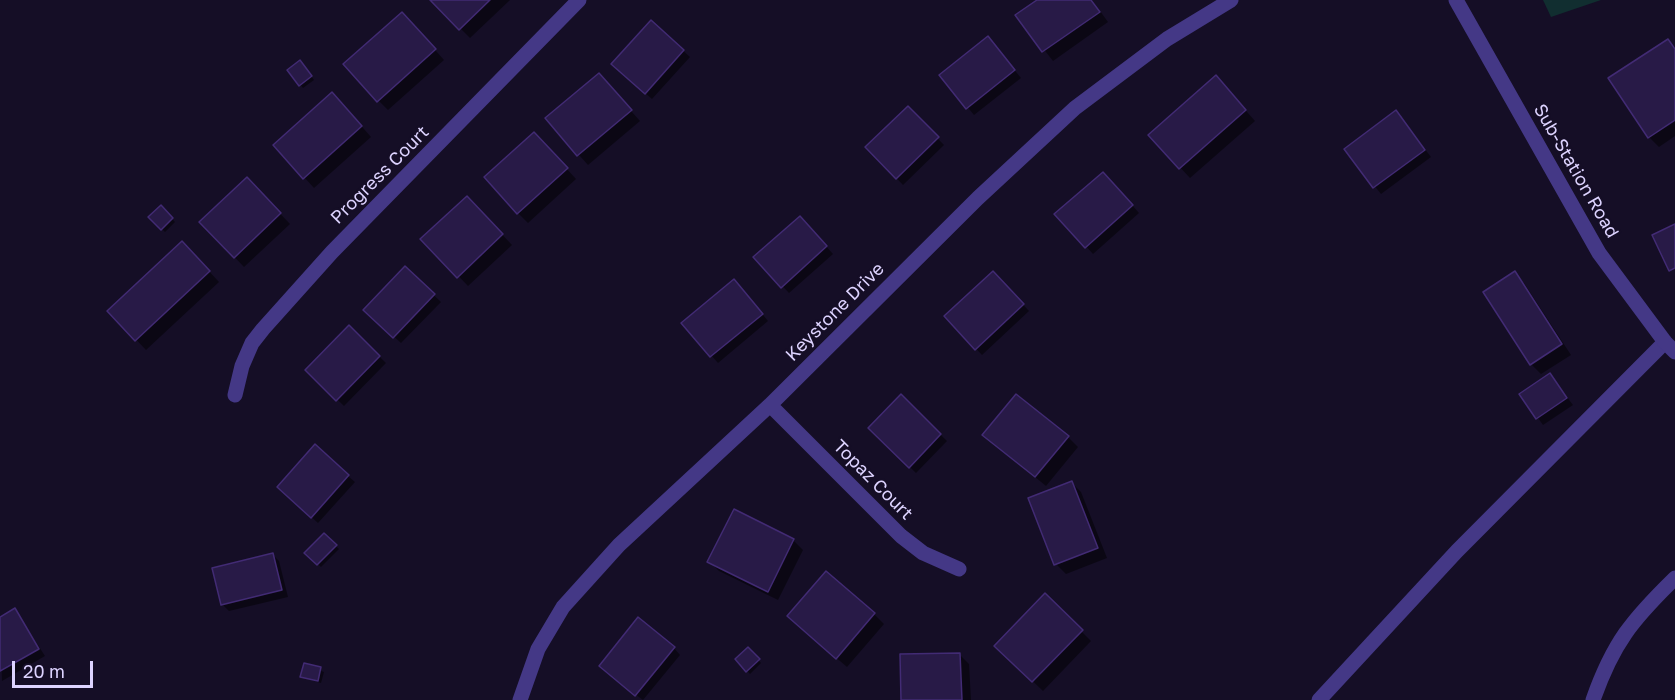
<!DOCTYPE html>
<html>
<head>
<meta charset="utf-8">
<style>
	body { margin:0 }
	#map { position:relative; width:1675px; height:700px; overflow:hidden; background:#150e26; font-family:"Golos Text",sans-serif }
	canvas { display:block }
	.scale { position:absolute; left:12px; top:661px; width:81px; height:27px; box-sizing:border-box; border:3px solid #ddd3ff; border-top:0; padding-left:8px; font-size:18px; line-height:21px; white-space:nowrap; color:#ddd3ff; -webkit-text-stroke:4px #150e26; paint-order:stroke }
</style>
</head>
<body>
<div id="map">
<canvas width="1675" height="700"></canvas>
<div class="scale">20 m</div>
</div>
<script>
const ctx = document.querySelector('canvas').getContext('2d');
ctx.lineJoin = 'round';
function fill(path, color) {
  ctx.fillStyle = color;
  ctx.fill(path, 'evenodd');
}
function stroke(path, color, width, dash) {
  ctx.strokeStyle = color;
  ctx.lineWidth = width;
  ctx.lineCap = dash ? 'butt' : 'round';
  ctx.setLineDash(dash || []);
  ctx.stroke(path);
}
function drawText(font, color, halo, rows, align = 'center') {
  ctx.font = font + ' "Golos Text",sans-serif';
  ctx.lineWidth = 4.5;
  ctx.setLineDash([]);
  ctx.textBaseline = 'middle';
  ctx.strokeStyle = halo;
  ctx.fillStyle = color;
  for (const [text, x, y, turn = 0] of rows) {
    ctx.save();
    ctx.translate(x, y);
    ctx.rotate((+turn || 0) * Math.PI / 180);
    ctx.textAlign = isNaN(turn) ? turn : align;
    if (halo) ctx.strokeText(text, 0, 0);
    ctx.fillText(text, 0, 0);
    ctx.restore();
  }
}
fill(new Path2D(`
	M 1543,0 L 1601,0 L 1551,17 Z`), '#112e30');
fill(new Path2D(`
	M 432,0 L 510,0 L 470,38 Z
	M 1039,0 L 1092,0 L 1108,22 L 1053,61 L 1017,15 Z
	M 651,22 L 690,57 L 652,99 L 620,71 Z
	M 412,24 L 444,60 L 388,110 L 378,100 Z
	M 1668,41 L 1675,48 L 1675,136 L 1659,147 L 1649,137 Z
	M 994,45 L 1021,78 L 974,115 L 941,75 Z
	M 303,65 L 314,80 L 303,88 L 289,71 Z
	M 599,75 L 640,121 L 588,165 L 547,119 Z
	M 1225,87 L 1255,121 L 1190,178 L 1150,135 Z
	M 342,104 L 371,137 L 314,188 L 275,145 Z
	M 908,108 L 944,145 L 903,185 L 867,147 Z
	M 1396,112 L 1431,157 L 1381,194 L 1346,150 Z
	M 544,144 L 576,179 L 528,223 L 518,213 Z
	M 247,179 L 290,224 L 244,267 L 201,222 Z
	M 1110,180 L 1139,213 L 1093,254 L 1057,214 Z
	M 161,207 L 175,222 L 165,232 L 150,217 Z
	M 477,208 L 512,245 L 468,286 L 423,239 Z
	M 806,224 L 833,254 L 789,293 L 755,257 Z
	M 192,253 L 219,282 L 146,350 L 109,311 Z
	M 405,268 L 441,302 L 401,343 L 365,310 Z
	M 993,273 L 1029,311 L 982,355 L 946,317 Z
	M 1514,273 L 1524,283 L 1571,355 L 1541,374 L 1531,364 Z
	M 740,287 L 768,321 L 718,363 L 683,323 Z
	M 349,327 L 386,363 L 344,406 L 307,370 Z
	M 1550,375 L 1573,405 L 1543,425 L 1521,394 Z
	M 901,396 L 947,441 L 916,473 L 870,428 Z
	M 984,435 L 1068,437 L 1078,447 L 1046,486 Z
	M 348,476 L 355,482 L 318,523 L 285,493 Z
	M 1071,482 L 1081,492 L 1107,558 L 1066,574 L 1056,564 Z
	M 324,535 L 339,549 L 321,567 L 306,553 Z
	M 793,540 L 803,550 L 778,600 L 719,571 L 709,561 Z
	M 272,554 L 279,561 L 288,597 L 229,611 L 222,604 Z
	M 1045,595 L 1091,641 L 1043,691 L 996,646 Z
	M 15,610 L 45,656 L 2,681 L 0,619 Z
	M 874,614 L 884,624 L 847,667 L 799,626 Z
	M 674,648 L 680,655 L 643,700 L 607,673 Z
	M 748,649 L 761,663 L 750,674 L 737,660 Z
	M 959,654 L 969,664 L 971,700 L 903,700 Z
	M 305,665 L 324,672 L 321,683 L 302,677 Z`), '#0007');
const building = new Path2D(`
	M 430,0 L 490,0 L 459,30 Z
	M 1037,0 L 1091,0 L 1100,12 L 1042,52 L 1015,15 Z
	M 402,12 L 436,49 L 377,102 L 343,64 Z
	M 651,20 L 684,50 L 645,94 L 611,64 Z
	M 988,36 L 1015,70 L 966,109 L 939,75 Z
	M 1668,39 L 1675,49 L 1675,120 L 1648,138 L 1608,78 Z
	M 300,60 L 312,76 L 299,86 L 287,70 Z
	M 599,73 L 632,110 L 577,156 L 545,118 Z
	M 1216,75 L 1246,110 L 1179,169 L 1148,135 Z
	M 332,92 L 362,126 L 303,179 L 273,145 Z
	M 908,106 L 939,137 L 896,179 L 865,147 Z
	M 1396,110 L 1425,150 L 1373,188 L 1344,149 Z
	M 534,132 L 568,168 L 517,214 L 484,177 Z
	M 1103,172 L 1133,205 L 1085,248 L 1054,214 Z
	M 247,177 L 281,213 L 234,258 L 199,222 Z
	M 467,196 L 503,234 L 457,278 L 420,239 Z
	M 161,205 L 173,218 L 161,230 L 148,217 Z
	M 800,216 L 827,246 L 781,288 L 753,257 Z
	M 1675,224 L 1675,268 L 1669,271 L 1652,235 Z
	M 182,241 L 210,271 L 135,341 L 107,311 Z
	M 405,266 L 435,294 L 393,338 L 363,310 Z
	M 993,271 L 1024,304 L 975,350 L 944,316 Z
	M 1515,271 L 1562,344 L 1530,365 L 1483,292 Z
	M 734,279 L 763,314 L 710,357 L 681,323 Z
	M 349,325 L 380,356 L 336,401 L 305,370 Z
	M 1550,373 L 1567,398 L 1536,419 L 1519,394 Z
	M 901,394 L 941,434 L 909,468 L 868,428 Z
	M 1016,394 L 1069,436 L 1035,477 L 982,435 Z
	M 315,444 L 349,475 L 311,518 L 277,487 Z
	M 1072,481 L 1098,548 L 1054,565 L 1028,498 Z
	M 734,509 L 794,539 L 768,592 L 707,562 Z
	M 324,533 L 337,545 L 317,565 L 304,553 Z
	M 273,553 L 282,590 L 221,605 L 212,568 Z
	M 826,571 L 875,613 L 836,659 L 787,616 Z
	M 1045,593 L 1083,630 L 1032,682 L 994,646 Z
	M 15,608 L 39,649 L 0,671 L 0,617 Z
	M 638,617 L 675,647 L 635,696 L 599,666 Z
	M 748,647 L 760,659 L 746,672 L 735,659 Z
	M 960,653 L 962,700 L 901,700 L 900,654 Z
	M 304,663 L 321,667 L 318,681 L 300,677 Z`);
fill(building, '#281a47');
stroke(building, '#422b74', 1.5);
stroke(new Path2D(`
	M 1319,700 L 1457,551 L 1665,342
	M 1593,700 C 1613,643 1632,620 1675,578`), '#443886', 15);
stroke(new Path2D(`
	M 1456,0 L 1599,253 L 1665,342 L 1675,352
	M 235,395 L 242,366 L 252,343 L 263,329 L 332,252 L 579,0
	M 770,405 L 901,536 L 923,553 L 959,569
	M 520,700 L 538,649 L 563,607 L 619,545 L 770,405 L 978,198 L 1075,108 L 1167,39 L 1231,0`), '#443886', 15);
drawText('18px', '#ddd3ff', '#150e26', [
	["Sub-Station Road",1576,171,60],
	["Progress Court",380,175,-45],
	["Keystone Drive",835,312,-45],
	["Topaz Court",873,480,45]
]);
</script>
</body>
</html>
